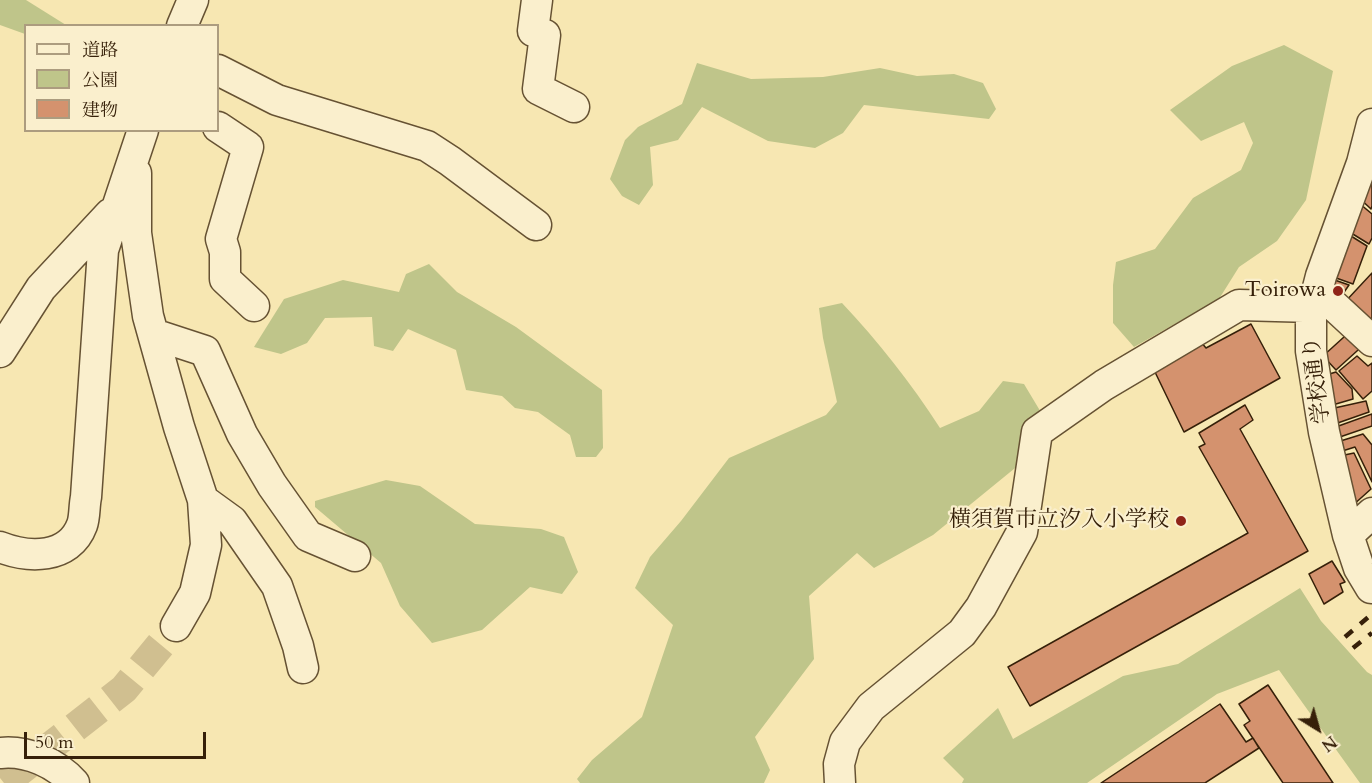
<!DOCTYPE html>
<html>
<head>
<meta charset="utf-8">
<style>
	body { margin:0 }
	#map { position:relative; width:1372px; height:783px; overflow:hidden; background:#f7e7b2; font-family:Cardo,"Noto Serif JP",serif }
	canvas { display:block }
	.legend { position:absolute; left:24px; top:24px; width:195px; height:108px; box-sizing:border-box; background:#faefcd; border:2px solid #ac9c7f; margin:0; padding:8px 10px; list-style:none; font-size:18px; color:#362009 }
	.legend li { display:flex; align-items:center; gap:12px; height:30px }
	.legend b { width:30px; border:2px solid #ac9c7f }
	.north { position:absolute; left:1288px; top:699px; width:60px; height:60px; -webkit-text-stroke:4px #faefcd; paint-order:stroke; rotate:143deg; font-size:16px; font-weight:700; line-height:24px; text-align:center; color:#362009 }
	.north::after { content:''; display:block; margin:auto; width:21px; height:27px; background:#362009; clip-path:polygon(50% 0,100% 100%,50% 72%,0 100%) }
	.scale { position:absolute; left:24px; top:732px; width:182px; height:27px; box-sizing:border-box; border:3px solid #362009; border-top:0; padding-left:8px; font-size:18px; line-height:21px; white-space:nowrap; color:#362009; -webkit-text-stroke:4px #faefcd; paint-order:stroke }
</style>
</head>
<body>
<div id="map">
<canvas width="1372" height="783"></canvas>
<ul class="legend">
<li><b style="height:8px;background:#faefcd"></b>道路</li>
<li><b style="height:16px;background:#bfc58a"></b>公園</li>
<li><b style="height:16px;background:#d4926e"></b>建物</li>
</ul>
<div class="north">N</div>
<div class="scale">50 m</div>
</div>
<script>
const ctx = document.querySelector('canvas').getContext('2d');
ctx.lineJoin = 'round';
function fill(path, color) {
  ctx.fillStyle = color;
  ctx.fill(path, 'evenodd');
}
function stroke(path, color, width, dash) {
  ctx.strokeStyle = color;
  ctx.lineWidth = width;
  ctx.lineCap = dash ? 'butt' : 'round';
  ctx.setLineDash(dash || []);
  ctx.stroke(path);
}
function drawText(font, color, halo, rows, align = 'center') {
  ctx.font = font + ' Cardo,"Noto Serif JP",serif';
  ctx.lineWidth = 4.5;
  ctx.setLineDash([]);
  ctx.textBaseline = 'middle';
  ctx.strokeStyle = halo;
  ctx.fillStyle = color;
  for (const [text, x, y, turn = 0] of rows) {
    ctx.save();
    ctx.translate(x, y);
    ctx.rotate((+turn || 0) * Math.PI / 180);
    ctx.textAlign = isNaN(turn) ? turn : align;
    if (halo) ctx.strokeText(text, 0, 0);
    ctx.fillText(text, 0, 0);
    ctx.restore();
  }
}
fill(new Path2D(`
	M 0,0 L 26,0 L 66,25 L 26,26 L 25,34 L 0,25 Z
	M 1284,45 L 1333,71 L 1306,200 L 1277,241 L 1239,267 L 1219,299 L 1134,347 L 1113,323 L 1113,285 L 1116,262 L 1155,249 L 1193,198 L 1241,170 L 1253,143 L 1244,122 L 1201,141 L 1170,110 L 1232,66 Z
	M 697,63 L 751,79 L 823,77 L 880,68 L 917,76 L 954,74 L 983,83 L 996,109 L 989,119 L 864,105 L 843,133 L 815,148 L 768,141 L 702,107 L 678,140 L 650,147 L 653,185 L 639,205 L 622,196 L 610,179 L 625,140 L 638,127 L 682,104 Z
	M 429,264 L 457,292 L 516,327 L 602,390 L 603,448 L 596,457 L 576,457 L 570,435 L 538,412 L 515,408 L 502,396 L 466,390 L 456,350 L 408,329 L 393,351 L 374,346 L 372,317 L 325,318 L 307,343 L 281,354 L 254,347 L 284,299 L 343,280 L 399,292 L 406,274 Z
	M 842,303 C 878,341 911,383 940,428 L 979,411 L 1003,381 L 1024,384 L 1042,414 L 1020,464 L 933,535 L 874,568 L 857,553 L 809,596 L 814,659 L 755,737 L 770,770 L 764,783 L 580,783 L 577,779 L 592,760 L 642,717 L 673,625 L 635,588 L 650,557 L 681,521 L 729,458 L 826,415 L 837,402 L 823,338 L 819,308 Z
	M 386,480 L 420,486 L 475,524 L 541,529 L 564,537 L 578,572 L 562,594 L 530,587 L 482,630 L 432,643 L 400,606 L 381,563 L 315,507 L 315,501 Z
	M 1300,588 L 1321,621 L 1367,672 L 1372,675 L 1372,783 L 1360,783 L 1279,670 L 1217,694 L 1087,783 L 962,783 L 964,779 L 943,758 L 998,708 L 1013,739 L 1123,676 L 1178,664 Z`), '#bfc58a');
const building = new Path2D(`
	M 1372,148 L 1372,206 L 1371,209 L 1355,194 Z
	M 1354,199 L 1372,214 L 1372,238 L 1369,244 L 1343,228 Z
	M 1343,231 L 1367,246 L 1353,284 L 1325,274 Z
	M 1372,273 L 1372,320 L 1366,326 L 1344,303 Z
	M 1326,277 L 1349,285 L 1338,301 Z
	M 1251,324 L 1280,378 L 1184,432 L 1154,370 L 1201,342 L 1206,348 Z
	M 1355,327 L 1368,341 L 1336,370 L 1323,356 Z
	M 1357,356 L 1368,366 L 1372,363 L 1372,391 L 1363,399 L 1339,371 Z
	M 1336,372 L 1352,389 L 1353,399 L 1329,406 L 1326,375 Z
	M 1366,401 L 1369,412 L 1332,425 L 1330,409 Z
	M 1245,405 L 1253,420 L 1240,429 L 1308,551 L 1030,706 L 1008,667 L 1248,533 L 1199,447 L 1205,444 L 1199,433 Z
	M 1372,414 L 1372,426 L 1334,439 L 1333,428 Z
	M 1363,434 L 1372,445 L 1372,482 L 1355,447 L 1336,453 L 1334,443 Z
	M 1354,453 L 1371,489 L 1352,506 L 1335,457 Z
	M 1332,561 L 1345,582 L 1340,584 L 1343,592 L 1324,604 L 1309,574 Z
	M 1268,685 L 1333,783 L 1283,783 L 1244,725 L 1250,721 L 1239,704 Z
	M 1220,704 L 1246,742 L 1253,738 L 1259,748 L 1205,783 L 1101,783 Z`);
fill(building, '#d4926e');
stroke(building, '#362009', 1.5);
stroke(new Path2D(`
	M 4,783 L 124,689 L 176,626`), '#d0bf90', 30, [30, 15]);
const minor = new Path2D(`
	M 537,0 L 533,31 L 545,35 L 538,89 L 574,107
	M 182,26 L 193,0
	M 218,70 L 277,100 L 427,146 L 450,161 L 536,225
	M 218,127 L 248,147 L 221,239 L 225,252 L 225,279 L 254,306
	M 136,173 L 136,233 L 148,316 L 179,427 L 203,500 L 206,545 L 195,593 L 176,626
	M 1318,291 L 1372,341
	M 153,334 L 205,351 L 242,434 L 272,485 L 308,536 L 355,556
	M 0,352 L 41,288 L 110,214
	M 203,500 L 232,521 L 277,586 L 298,646 L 303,668
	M 1348,535 L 1372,513
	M 0,547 C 28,558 69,560 82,525 C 85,517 84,506 86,497 L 103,250 L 143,130
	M 1371,588 L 1359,568 L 1348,535 L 1324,432 L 1311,351 L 1311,315 L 1321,276 L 1362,163 L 1372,124
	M 0,753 C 27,750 56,763 74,783
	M 840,783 L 839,764 L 845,742 L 871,707 L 962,633 L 981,607 L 1022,532 L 1037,432 L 1104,385 L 1239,305 L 1313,307`);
stroke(minor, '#665233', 33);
stroke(minor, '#faefcd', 30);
stroke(new Path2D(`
	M 1345,637 L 1372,614
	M 1353,648 L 1372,633`), '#362009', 4.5, [10, 10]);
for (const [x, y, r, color] of [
	[1338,291,6,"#8f2418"],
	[1181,521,6,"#8f2418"]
]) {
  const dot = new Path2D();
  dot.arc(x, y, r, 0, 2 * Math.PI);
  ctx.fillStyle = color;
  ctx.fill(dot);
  stroke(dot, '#faefcd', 2);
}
drawText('22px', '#362009', '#faefcd', [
	["Toirowa",1326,291],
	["横須賀市立汐入小学校",1169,521]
], 'right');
drawText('22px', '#362009', '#faefcd', [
	["学校通り",1318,380,-97]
]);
</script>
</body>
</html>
